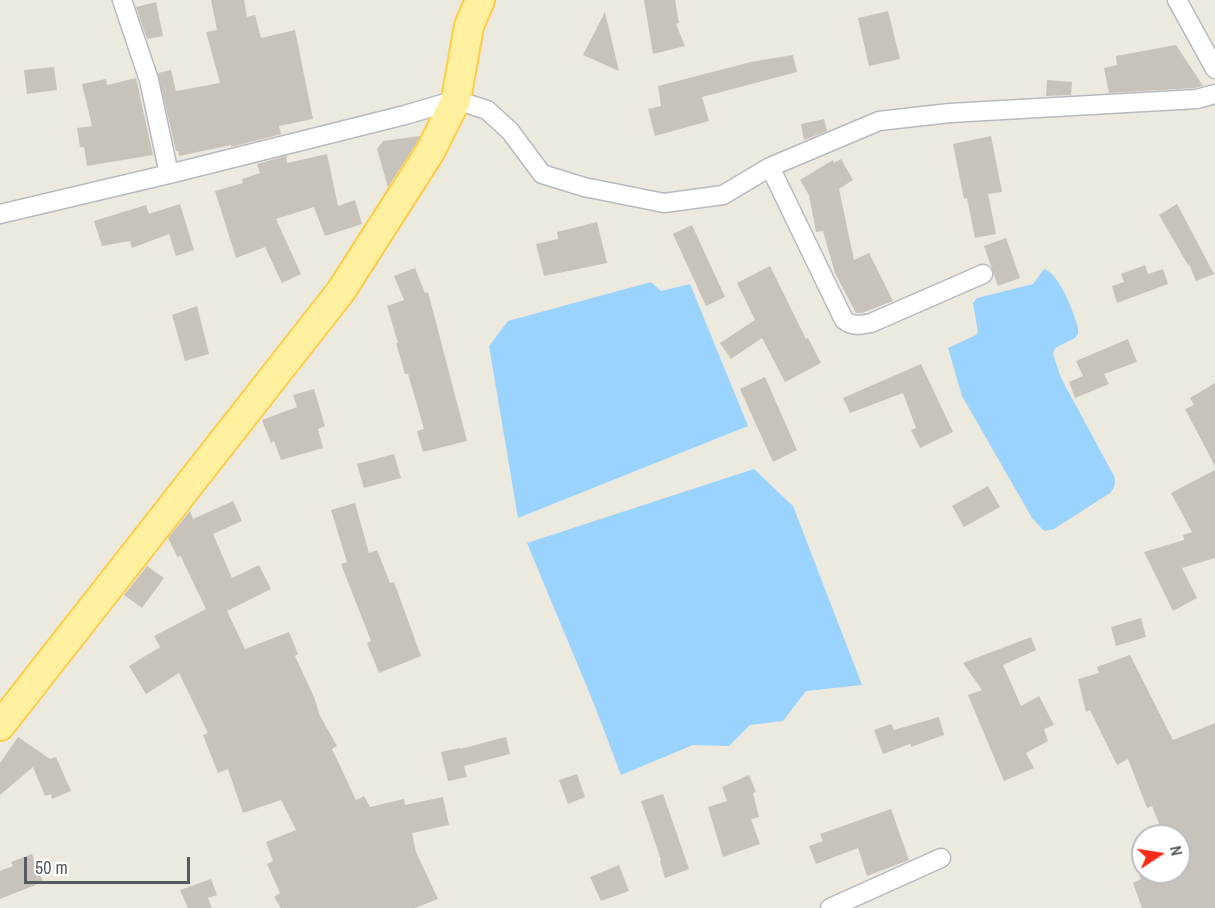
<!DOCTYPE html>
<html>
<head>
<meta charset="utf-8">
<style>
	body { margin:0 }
	#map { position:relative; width:1215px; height:908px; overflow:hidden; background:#ece9de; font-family:"Archivo Narrow",sans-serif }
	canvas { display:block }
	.north { position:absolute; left:1131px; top:824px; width:60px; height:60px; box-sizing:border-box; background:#fff; border:2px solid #bcbdc0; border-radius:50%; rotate:78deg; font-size:16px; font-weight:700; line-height:24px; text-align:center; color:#575b61 }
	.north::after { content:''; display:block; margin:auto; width:21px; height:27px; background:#f92b17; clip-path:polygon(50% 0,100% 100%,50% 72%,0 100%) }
	.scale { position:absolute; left:24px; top:857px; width:166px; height:27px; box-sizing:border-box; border:3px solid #575b61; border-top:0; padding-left:8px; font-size:18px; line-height:21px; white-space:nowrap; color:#575b61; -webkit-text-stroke:4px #fff; paint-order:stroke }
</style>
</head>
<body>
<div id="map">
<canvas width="1215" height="908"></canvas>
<div class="north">N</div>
<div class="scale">50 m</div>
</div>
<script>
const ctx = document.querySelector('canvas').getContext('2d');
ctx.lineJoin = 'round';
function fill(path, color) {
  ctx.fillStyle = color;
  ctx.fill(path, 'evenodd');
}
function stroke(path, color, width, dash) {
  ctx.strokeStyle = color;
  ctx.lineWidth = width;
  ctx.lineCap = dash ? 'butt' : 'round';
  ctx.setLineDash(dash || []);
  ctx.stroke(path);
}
fill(new Path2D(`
	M 1044,269 C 1060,274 1074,313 1078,328 L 1078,334 L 1075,338 L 1055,348 L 1053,354 L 1061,378 L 1114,476 C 1116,484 1115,487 1110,493 L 1054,529 L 1044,531 L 1032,518 L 962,396 L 948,348 L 976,335 L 978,332 L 973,303 L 977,298 L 1033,284 Z
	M 651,282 L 661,291 L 690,284 L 748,426 L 518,518 L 489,346 L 508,321 Z
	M 754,469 L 793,506 L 862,685 L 806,691 L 783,721 L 750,725 L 729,746 L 693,745 L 621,775 L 594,704 L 527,543 Z`), '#9bd3ff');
fill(new Path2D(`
	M 211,0 L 244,0 L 247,17 L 255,15 L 261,38 L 295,30 L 313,119 L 279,126 L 281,134 L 231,147 L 231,145 L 179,156 L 178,151 L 176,151 L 158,73 L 171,70 L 176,91 L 220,83 L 206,32 L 217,30 Z
	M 644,0 L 675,0 L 679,23 L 676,24 L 685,46 L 653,54 Z
	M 156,2 L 163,36 L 147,39 L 136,7 Z
	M 888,11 L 900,59 L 869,66 L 858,18 Z
	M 605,12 L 619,71 L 583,55 Z
	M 1176,45 L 1203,86 L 1195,88 L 1109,93 L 1104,68 L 1117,65 L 1116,56 Z
	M 793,55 L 797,72 L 702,97 L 709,121 L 655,136 L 648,109 L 661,106 L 658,86 L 751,62 Z
	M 54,67 L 57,90 L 27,94 L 24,70 Z
	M 136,78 L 153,155 L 87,166 L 84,147 L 80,147 L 77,128 L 92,126 L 82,84 L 106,79 L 107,85 Z
	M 1047,80 L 1072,82 L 1071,95 L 1046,96 Z
	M 824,119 L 827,131 L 804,140 L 801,124 Z
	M 420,136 L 416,144 L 388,187 L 377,149 L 383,141 Z
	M 991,136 L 1002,192 L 988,194 L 996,234 L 975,238 L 967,198 L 964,199 L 953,144 Z
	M 327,154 L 338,206 L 355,200 L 362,224 L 325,236 L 314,207 L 276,219 L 301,274 L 282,283 L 265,247 L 236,258 L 215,191 L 243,183 L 242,179 L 260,173 L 257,164 L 286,156 L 287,163 Z
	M 841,159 L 853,180 L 839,189 L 854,260 L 869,253 L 893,301 L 862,313 L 856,313 L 835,273 L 823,231 L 816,232 L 809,195 L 800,180 L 833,160 L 834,163 Z
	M 180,204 L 194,250 L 176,256 L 169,234 L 132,248 L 130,241 L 102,246 L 94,221 L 146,205 L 149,214 Z
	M 1177,204 L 1214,274 L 1196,281 L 1189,264 L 1188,265 L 1159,215 Z
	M 597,222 L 607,263 L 544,276 L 536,244 L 558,239 L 557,232 Z
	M 692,225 L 725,297 L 706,306 L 673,234 Z
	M 1006,238 L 1020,278 L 998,286 L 984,246 Z
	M 1145,265 L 1148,274 L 1163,269 L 1168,284 L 1117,303 L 1112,286 L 1124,282 L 1121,274 Z
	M 770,266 L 806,339 L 808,338 L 821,363 L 785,382 L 762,338 L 731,359 L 720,343 L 755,320 L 737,283 Z
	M 415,268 L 425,293 L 428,292 L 467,441 L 423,452 L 417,431 L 424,429 L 408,374 L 405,374 L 396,343 L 398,343 L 387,306 L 404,300 L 394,276 Z
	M 197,306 L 209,354 L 185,361 L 172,315 Z
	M 1128,339 L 1137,362 L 1104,374 L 1109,384 L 1075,398 L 1069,382 L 1083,376 L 1076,361 Z
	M 921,364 L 953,432 L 920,448 L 911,430 L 916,428 L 903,393 L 850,413 L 843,398 Z
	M 765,377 L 797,450 L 773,462 L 740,389 Z
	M 1215,383 L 1215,466 L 1185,409 L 1194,405 L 1190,398 Z
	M 314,389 L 325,426 L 318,429 L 323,448 L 281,460 L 274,441 L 271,443 L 262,420 L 297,407 L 293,395 Z
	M 394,454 L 401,478 L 364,488 L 357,464 Z
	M 1215,470 L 1215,558 L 1182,568 L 1197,598 L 1173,611 L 1144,552 L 1184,540 L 1183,535 L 1192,532 L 1171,493 Z
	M 988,486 L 1000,507 L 964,527 L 952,506 Z
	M 233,501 L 242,521 L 213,534 L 232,578 L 259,565 L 271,589 L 227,611 L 245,649 L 289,632 L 298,654 L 295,656 L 314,697 L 320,716 L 337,746 L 332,749 L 356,800 L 364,796 L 370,807 L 404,799 L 405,805 L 443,797 L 449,825 L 412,833 L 416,852 L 438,899 L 415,908 L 281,908 L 274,897 L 280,893 L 267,864 L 273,861 L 266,842 L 296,830 L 281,800 L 243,813 L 228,769 L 218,773 L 203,735 L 208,733 L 179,673 L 146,694 L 129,666 L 160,647 L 154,636 L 206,609 L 180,555 L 178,558 L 168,538 L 190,511 L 193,519 Z
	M 355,503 L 369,553 L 377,550 L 390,583 L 394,582 L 421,656 L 379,673 L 367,643 L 371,641 L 341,564 L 347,562 L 331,510 Z
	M 147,566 L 164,578 L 142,608 L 124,595 Z
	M 1141,618 L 1146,637 L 1116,646 L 1111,627 Z
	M 1031,637 L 1036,650 L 1003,665 L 1021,706 L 1039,696 L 1054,725 L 1044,729 L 1048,741 L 1026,753 L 1034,768 L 1004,781 L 968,695 L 982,690 L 963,663 Z
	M 1130,655 L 1173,740 L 1215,723 L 1215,908 L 1142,908 L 1133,883 L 1141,879 L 1138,872 L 1179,872 L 1179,836 L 1164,836 L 1152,806 L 1147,808 L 1128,759 L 1117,765 L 1090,710 L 1086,712 L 1078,679 L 1099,673 L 1097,667 Z
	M 939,717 L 944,735 L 911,747 L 910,744 L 883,754 L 874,730 L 891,724 L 894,730 Z
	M 18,737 L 50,759 L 56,757 L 71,791 L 52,799 L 51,794 L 45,796 L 33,767 L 0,795 L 0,763 Z
	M 506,737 L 510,754 L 464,766 L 467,777 L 448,781 L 441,752 L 460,748 L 460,749 Z
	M 577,774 L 585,797 L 568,804 L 559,780 Z
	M 749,775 L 756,792 L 753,793 L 759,817 L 751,819 L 760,844 L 723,857 L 708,807 L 727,801 L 722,787 Z
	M 663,794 L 689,869 L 665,878 L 660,861 L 661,860 L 641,801 Z
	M 891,809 L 909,860 L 867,876 L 858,848 L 816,864 L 809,846 L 823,841 L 820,834 Z
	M 32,854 L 43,882 L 0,899 L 0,871 L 13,866 L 11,862 Z
	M 619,865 L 629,891 L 601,901 L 590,877 Z
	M 211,879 L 217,895 L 208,898 L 212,908 L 188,908 L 180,890 Z`), '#c7c3bb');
const minor = new Path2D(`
	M 122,0 L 149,80 L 169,174
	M 1177,0 L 1215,69
	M 770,167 L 844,320 C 853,327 861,325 871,323 L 983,274
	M 0,214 L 169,174 L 405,115 L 456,100 L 487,110 L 510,131 L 542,174 L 584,187 L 664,203 L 723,195 L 770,167 L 879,121 L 950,113 L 1197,99 L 1215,94
	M 830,908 L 941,858`);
const primary = new Path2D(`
	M 0,726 L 341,291 L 430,152 L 456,100 L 469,26 L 480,0`);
stroke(minor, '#b6b9bf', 21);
stroke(primary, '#fecc45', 32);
stroke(minor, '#fff', 18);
stroke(primary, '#fff0a0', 28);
</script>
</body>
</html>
